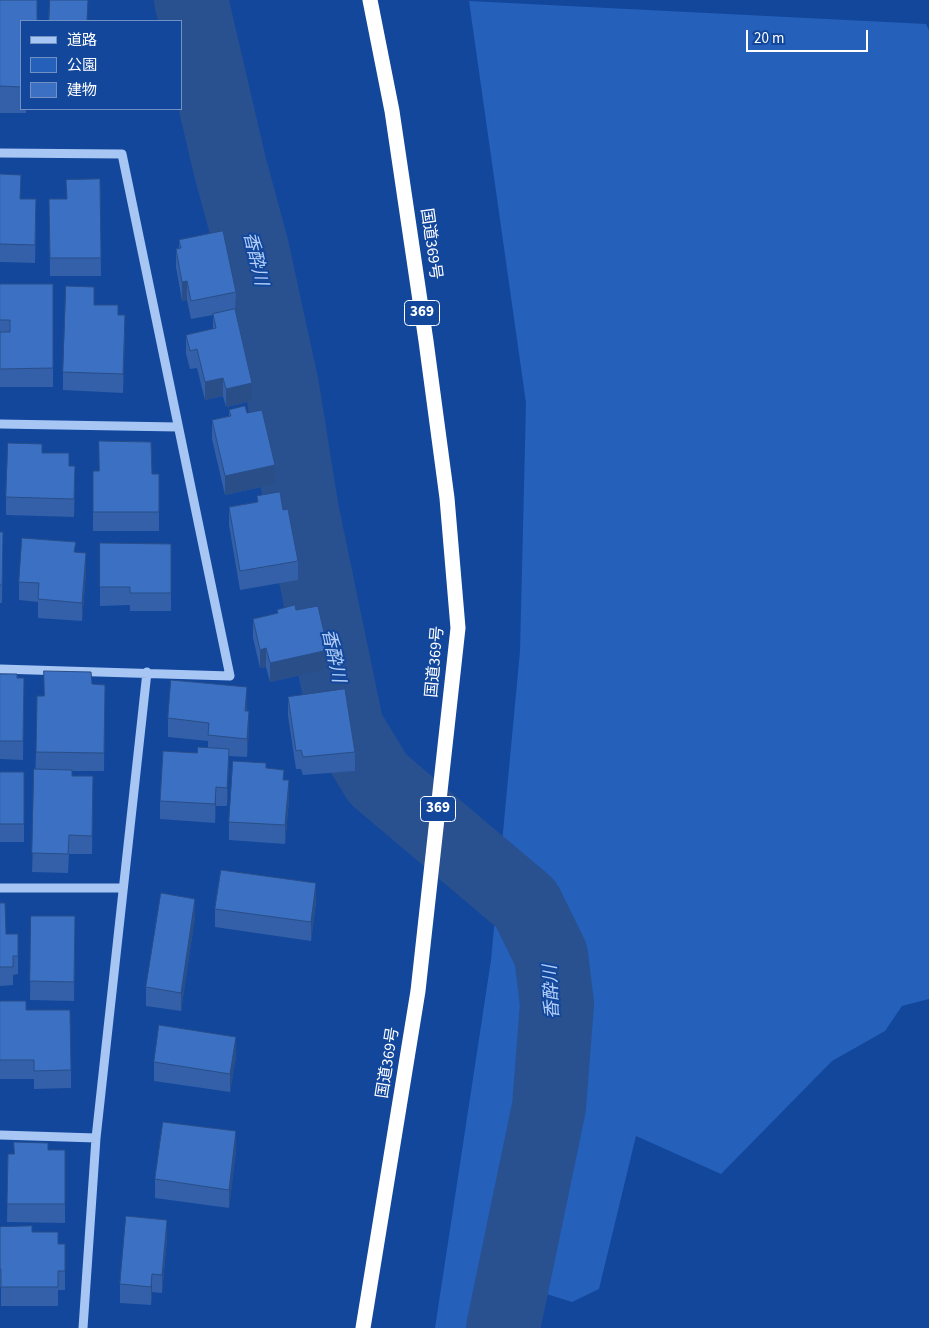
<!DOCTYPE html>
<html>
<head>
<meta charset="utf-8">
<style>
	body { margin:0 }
	#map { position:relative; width:929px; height:1328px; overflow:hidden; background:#12479c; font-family:"Source Sans 3","Noto Sans JP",sans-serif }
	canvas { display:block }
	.legend { position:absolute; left:20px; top:20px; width:162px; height:90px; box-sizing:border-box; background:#12479c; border:1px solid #7191c4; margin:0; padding:6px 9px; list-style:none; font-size:15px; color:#fff }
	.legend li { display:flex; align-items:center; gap:10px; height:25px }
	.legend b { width:25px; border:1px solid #7191c4 }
	.scale { position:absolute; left:746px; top:30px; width:122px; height:22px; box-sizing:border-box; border:2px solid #fff; border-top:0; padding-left:6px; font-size:15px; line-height:18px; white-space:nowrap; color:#fff; -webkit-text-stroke:4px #12479c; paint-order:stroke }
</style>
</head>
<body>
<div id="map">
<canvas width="929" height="1328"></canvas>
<ul class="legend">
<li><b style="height:6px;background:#a7c6f4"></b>道路</li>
<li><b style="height:14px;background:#2560ba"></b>公園</li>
<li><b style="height:14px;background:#3b70c3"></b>建物</li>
</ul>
<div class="scale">20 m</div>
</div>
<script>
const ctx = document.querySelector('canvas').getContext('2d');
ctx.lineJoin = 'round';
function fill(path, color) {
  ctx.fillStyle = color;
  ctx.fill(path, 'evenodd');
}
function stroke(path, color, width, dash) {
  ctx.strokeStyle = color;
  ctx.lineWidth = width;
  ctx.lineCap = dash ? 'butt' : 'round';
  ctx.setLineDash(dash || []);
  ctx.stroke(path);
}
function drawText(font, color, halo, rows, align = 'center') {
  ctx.font = font + ' "Source Sans 3","Noto Sans JP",sans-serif';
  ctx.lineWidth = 4;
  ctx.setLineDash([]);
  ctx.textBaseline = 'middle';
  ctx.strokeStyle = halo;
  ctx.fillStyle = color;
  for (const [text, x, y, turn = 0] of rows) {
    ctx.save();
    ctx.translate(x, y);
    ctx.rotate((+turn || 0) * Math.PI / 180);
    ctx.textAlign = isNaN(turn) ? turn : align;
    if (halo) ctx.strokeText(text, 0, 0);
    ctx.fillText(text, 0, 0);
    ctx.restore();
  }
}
fill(new Path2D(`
	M 469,1 L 926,24 L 929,30 L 929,999 L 902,1006 L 885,1031 L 832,1061 L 721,1174 L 636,1136 L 599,1289 L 572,1302 L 505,1281 L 485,1328 L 435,1328 L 491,960 L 520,651 L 526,403 Z`), '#2560ba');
stroke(new Path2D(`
	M 191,0 L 230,167 L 252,248 L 282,386 L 302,511 L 347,728 L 378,779 L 526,904 L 551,955 L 557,1004 L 549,1107 L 503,1328`), '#29508f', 74);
stroke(new Path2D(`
	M 0,153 L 122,154 L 230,676 L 0,669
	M 0,424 L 178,427
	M 0,888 L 123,888
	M 0,1135 L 96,1138
	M 83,1328 L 96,1138 L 147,672`), '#a7c6f4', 9);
stroke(new Path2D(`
	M 363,1328 L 418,991 L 458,628 L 447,498 L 426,341 L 392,111 L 370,0`), '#fff', 15);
fill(new Path2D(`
	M 0,0 L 21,21 L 21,109 L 26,109 L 26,113 L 0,113 Z
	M 0,174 L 36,218 L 35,263 L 0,262 Z
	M 100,179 L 101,276 L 50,276 L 49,199 L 66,199 Z
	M 179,240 L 236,292 L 235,310 L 252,401 L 226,407 L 223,396 L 205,400 L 197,368 L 190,369 L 186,354 L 186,335 L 213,329 L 213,315 L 191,319 L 187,300 L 182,301 L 176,267 L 176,249 L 179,248 Z
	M 0,284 L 53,284 L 53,387 L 0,387 Z
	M 94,305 L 118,315 L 125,334 L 123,393 L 63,390 L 63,372 Z
	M 229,410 L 247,413 L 275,484 L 225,495 L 212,439 L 212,420 L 229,416 Z
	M 42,453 L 69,466 L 75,484 L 74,517 L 6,515 L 6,497 Z
	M 93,471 L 152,474 L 159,474 L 159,531 L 93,531 Z
	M 257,496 L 283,510 L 298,561 L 298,580 L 240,590 L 229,525 L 229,507 L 257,502 Z
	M 0,532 L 3,532 L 2,603 L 0,603 Z
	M 100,543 L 171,544 L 171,611 L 130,611 L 130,605 L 100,606 Z
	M 76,552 L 86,572 L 82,621 L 38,618 L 38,602 L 19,600 L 19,582 Z
	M 277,610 L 296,610 L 328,669 L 270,682 L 266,667 L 260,668 L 253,638 L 253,619 L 277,614 Z
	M 0,674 L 17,678 L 24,678 L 23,760 L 0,759 Z
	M 92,684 L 105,685 L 104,771 L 72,771 L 72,776 L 93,795 L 92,854 L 69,854 L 68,873 L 32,872 L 36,752 L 44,696 Z
	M 288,697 L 355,752 L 355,771 L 303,775 L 301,769 L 296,769 L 288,716 Z
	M 247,706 L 247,711 L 249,730 L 247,757 L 229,756 L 227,806 L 216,806 L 215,823 L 160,819 L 160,801 L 197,753 L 208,748 L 208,741 L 168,737 L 168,718 Z
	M 266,768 L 284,780 L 289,799 L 285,844 L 229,840 L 229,822 Z
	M 0,772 L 24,772 L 24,842 L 0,842 Z
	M 316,902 L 311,941 L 215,927 L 215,909 Z
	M 0,903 L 6,934 L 18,934 L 18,974 L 13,975 L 13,985 L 0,986 Z
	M 31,916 L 75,916 L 74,1001 L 30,1000 Z
	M 195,917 L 181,1011 L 146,1006 L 146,987 Z
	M 0,1001 L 26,1010 L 71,1070 L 71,1088 L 34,1089 L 34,1079 L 0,1079 Z
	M 236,1056 L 230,1092 L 154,1081 L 154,1062 Z
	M 48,1150 L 65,1150 L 65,1223 L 7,1222 L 8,1154 L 14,1154 Z
	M 236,1150 L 229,1208 L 155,1198 L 155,1179 Z
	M 0,1227 L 32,1232 L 58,1244 L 65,1244 L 65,1290 L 58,1290 L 58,1306 L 1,1306 L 1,1287 L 0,1287 Z
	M 167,1238 L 162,1293 L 152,1292 L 151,1305 L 120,1303 L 120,1284 Z`), '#3360a8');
fill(new Path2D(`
	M 187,281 L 187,300 L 182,301 L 182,282 Z
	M 125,315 L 125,334 L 123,393 L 123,374 Z
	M 223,378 L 223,396 L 205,400 L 205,382 Z
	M 252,383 L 252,401 L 226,407 L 226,389 Z
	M 275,465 L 275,484 L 225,495 L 225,476 Z
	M 75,466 L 75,484 L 74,517 L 74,499 Z
	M 86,553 L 86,572 L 82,621 L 82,603 Z
	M 266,648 L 266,667 L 260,668 L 260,650 Z
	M 328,650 L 328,669 L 270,682 L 270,663 Z
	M 247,687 L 247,706 L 245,729 L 245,711 Z
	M 249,711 L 249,730 L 247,757 L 247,739 Z
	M 229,749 L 229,768 L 227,806 L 227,788 Z
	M 289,780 L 289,799 L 285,844 L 285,825 Z
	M 216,787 L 216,806 L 215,823 L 215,804 Z
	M 316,883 L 316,902 L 311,941 L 311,922 Z
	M 195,899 L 195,917 L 181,1011 L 181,993 Z
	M 236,1037 L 236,1056 L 230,1092 L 230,1074 Z
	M 236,1131 L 236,1150 L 229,1208 L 229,1190 Z
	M 167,1220 L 167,1238 L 162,1293 L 162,1275 Z
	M 152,1274 L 152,1292 L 151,1305 L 151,1287 Z`), '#294e88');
const building = new Path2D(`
	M 0,0 L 37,0 L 37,21 L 21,21 L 21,87 L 0,86 Z
	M 50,0 L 88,0 L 87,20 L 120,21 L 49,21 Z
	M 0,174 L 21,175 L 20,199 L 36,199 L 35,245 L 0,244 Z
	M 100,179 L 101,258 L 50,258 L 49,199 L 67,199 L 66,180 Z
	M 223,231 L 236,292 L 191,301 L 187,281 L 182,282 L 176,249 L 181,248 L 179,240 Z
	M 0,284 L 53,284 L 53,368 L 0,369 L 0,332 L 10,332 L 10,320 L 0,320 Z
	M 66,286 L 94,287 L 94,305 L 118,305 L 118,315 L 125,315 L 123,374 L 63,372 Z
	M 235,309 L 252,383 L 226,389 L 223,378 L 205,382 L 197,349 L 190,351 L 186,335 L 216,328 L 213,314 Z
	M 245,406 L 247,413 L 262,410 L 275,465 L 225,476 L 212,420 L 231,416 L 229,410 Z
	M 99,441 L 151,442 L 152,474 L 159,474 L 159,512 L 93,512 L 93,471 L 99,471 Z
	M 8,443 L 42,444 L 42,453 L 69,453 L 69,466 L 75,466 L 74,499 L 6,497 Z
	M 280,492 L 283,510 L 288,509 L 298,561 L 240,571 L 229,507 L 258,502 L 257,496 Z
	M 0,532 L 3,532 L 2,585 L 0,585 Z
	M 22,538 L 76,542 L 74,552 L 86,553 L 82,603 L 38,599 L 39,583 L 19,582 Z
	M 100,543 L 171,544 L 171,593 L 130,593 L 130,587 L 100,587 Z
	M 295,605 L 296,610 L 318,606 L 328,650 L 270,663 L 266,648 L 260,650 L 253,619 L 278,613 L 277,610 Z
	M 44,671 L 91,672 L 92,684 L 105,685 L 104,753 L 36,752 L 37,696 L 44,696 Z
	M 0,674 L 17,674 L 17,678 L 24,678 L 23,741 L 0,741 Z
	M 171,680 L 247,687 L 245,711 L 249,711 L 247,739 L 208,735 L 209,723 L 168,718 Z
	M 345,689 L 355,752 L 303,757 L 301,750 L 296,751 L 288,697 Z
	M 198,747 L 229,749 L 227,788 L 216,787 L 215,804 L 160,801 L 163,751 L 197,753 Z
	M 233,761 L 266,763 L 266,768 L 284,770 L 283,780 L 289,780 L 285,825 L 229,822 Z
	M 34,769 L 72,770 L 72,776 L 93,776 L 92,836 L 69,835 L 68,854 L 32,853 Z
	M 0,772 L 24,772 L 24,824 L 0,824 Z
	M 221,870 L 316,883 L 311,922 L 215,909 Z
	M 161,893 L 195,899 L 181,993 L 146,987 Z
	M 0,903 L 5,903 L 6,934 L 18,934 L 18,956 L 13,956 L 13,967 L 0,967 Z
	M 31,916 L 75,916 L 74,982 L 30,981 Z
	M 0,1001 L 26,1001 L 26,1010 L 70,1010 L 71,1070 L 34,1071 L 34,1060 L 0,1060 Z
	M 159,1025 L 236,1037 L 230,1074 L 154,1062 Z
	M 163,1122 L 236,1131 L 229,1190 L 155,1179 Z
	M 14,1142 L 48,1143 L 48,1150 L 65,1150 L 65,1204 L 7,1204 L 8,1154 L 14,1154 Z
	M 126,1216 L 167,1220 L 162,1275 L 152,1274 L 151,1287 L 120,1284 Z
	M 32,1226 L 32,1232 L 58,1232 L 58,1244 L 65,1244 L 65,1271 L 58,1271 L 58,1287 L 1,1287 L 1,1269 L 0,1269 L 0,1227 Z`);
fill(building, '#3b70c3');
stroke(building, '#294e88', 1);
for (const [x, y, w] of [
	[422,313,35],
	[438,809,35]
]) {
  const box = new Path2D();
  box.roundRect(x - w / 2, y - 12.5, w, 25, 4);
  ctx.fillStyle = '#12479c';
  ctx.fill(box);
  stroke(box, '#fff', 1);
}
drawText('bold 15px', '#fff', null, [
	["369",422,313],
	["369",438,809]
]);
drawText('16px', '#fff', '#12479c', [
	["国道369号",430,244,82],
	["国道369号",436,662,-85],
	["国道369号",389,1063,-81]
]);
drawText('italic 18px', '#b4d0fa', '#12479c', [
	["香酔川",254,259,77],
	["香酔川",332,656,78],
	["香酔川",553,992,-93]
]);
</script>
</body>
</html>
